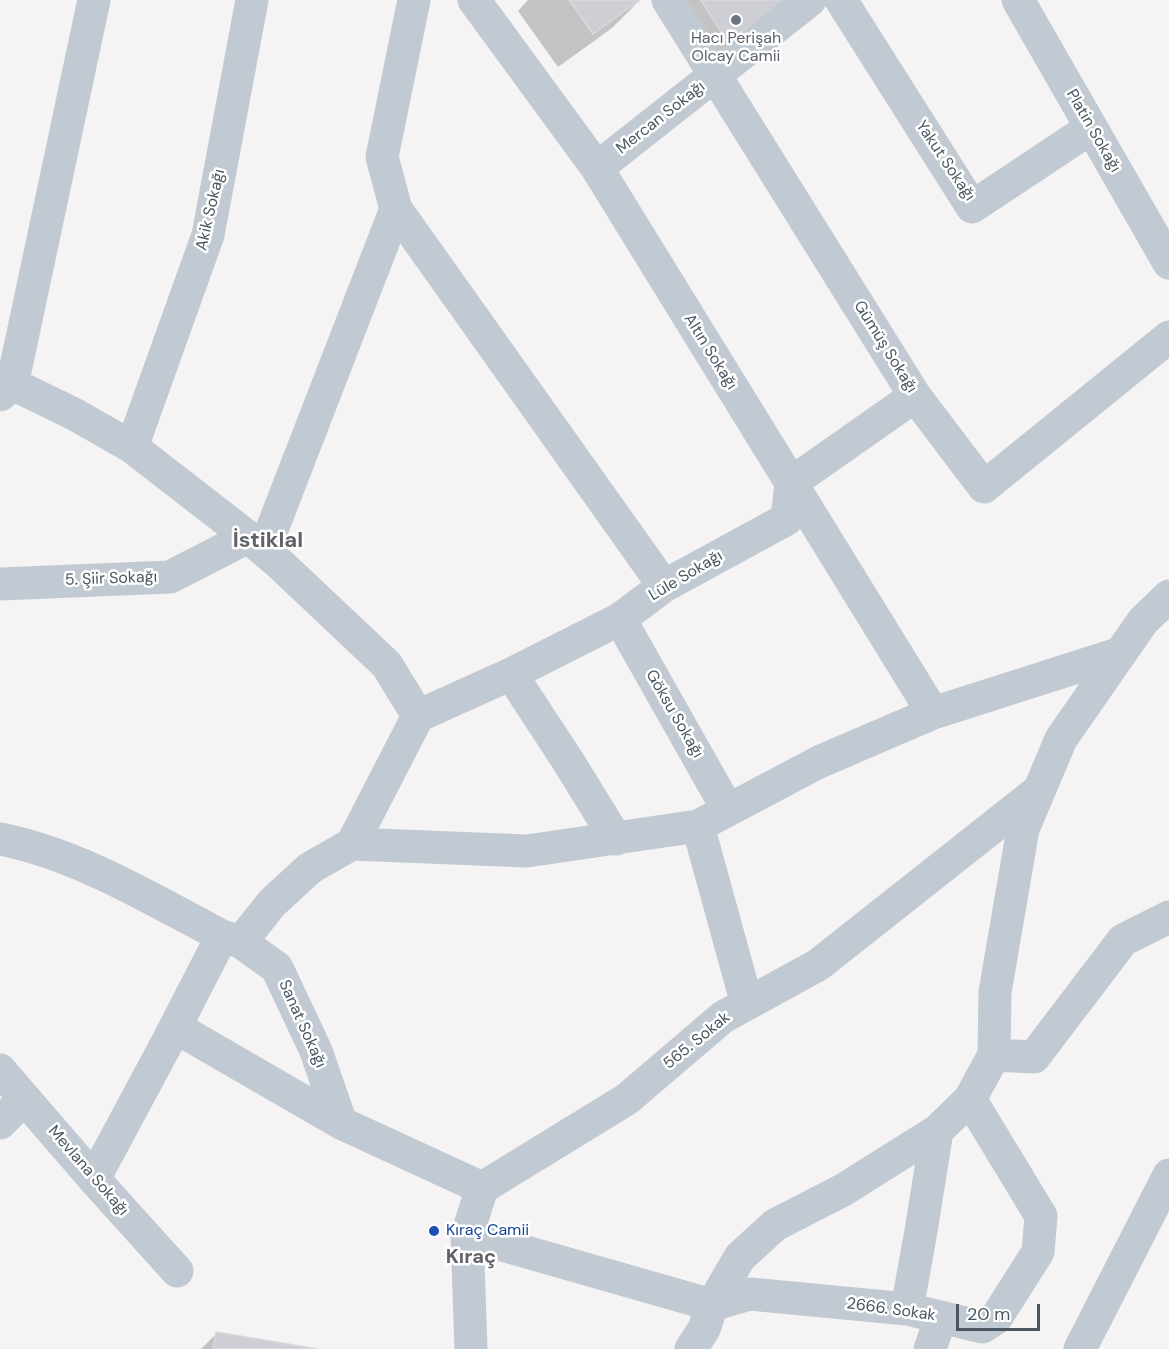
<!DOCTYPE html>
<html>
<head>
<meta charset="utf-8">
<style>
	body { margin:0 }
	#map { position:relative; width:1169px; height:1349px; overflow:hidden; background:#f5f3f3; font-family:"DM Sans",sans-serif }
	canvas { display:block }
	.scale { position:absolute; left:956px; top:1304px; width:84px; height:27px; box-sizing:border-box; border:3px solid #4a5661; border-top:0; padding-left:8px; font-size:18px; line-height:21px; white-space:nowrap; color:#4a5661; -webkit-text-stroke:4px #fff; paint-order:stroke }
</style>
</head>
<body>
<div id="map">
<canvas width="1169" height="1349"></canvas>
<div class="scale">20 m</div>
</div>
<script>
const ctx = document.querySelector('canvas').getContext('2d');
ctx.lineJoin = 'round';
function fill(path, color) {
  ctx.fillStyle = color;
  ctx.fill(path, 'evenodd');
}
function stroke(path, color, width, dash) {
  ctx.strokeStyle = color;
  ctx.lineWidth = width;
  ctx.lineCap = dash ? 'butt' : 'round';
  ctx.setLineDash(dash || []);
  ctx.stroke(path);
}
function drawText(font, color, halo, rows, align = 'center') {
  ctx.font = font + ' "DM Sans",sans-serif';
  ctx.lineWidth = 5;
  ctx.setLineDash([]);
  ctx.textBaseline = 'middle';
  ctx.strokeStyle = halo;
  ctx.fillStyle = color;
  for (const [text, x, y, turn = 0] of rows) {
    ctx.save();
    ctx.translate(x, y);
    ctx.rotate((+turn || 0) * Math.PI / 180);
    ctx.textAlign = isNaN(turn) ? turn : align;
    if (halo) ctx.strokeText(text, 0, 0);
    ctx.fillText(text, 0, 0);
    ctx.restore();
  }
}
fill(new Path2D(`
	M 528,0 L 640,0 L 612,28 L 558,67 L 518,11 Z
	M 661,0 L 799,0 L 702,64 Z
	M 216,1334 L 308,1349 L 201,1349 Z`), '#0003');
const building = new Path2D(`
	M 569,0 L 640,0 L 593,34 Z
	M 701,0 L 791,0 L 727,41 Z
	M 216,1332 L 318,1349 L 213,1349 Z`);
fill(building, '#cdcfd5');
stroke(building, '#d7d9de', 1.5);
stroke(new Path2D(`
	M 474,0 L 597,168 L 933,713
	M 668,0 L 915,396 L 984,487 L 1169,337
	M 841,0 L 972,207 L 1091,128
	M 1018,0 L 1169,263
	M 597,168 L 810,0
	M 396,209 L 664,586
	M 0,378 L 74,414 L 132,447 L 248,537 L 280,564 L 387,665 L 418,716 L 352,844 L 310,868 L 272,903 L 241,942
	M 0,395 L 12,385 L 94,0
	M 132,447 L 208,235 L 252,0
	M 264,550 L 396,209 L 382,157 L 414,0
	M 0,584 L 170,577 L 248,537
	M 620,619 L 728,810
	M 511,674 L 568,761 L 616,839
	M 418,716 L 511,674 L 620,619 L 664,586 L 787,519 L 791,483 L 915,396
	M 698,826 L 747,1004
	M 0,839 C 80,855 151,899 222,936 L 241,942 L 277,968 L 316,1051 L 341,1123 L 482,1188
	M 352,844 L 527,851 L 698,826 L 819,762 L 933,713 L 1121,653
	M 175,1027 L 341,1123
	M 994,1055 L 1034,1057 L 1123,940 L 1169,917
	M 0,1070 L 94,1179 L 177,1271
	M 0,1123 L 24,1099
	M 94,1179 L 168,1041 L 222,936
	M 467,1235 L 712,1305 L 750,1294 L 907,1309 L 982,1327 L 996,1318 L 1038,1252 L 1041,1216 L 970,1099
	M 907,1309 L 921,1231 L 937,1131
	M 471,1349 L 467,1235 L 482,1188 L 627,1099 L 723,1017 L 818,965 L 1037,792
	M 691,1349 L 704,1329 L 712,1305 L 740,1257 L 775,1225 L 843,1190 L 937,1131 L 970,1099 L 994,1055 L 995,992 L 1023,829 L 1061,739 L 1143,621 L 1169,596
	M 930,1349 L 941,1317
	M 1080,1349 L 1169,1175`), '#c1cad2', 33);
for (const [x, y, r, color] of [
	[736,20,6,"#6b7280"],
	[434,1231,6,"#1a4fb4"]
]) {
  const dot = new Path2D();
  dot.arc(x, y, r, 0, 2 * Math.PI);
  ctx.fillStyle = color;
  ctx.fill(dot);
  stroke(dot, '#fff', 2);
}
drawText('16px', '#5b616d', '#fff', [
	["Hacı Perişah",736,39],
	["Olcay Camii",736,57]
]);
drawText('16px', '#4a5661', '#fff', [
	["Mercan Sokağı",661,118,-38],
	["Platin Sokağı",1093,131,60],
	["Yakut Sokağı",945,161,56],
	["Akik Sokağı",211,210,-77],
	["Gümüş Sokağı",885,347,58],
	["Altın Sokağı",710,352,58],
	["Lüle Sokağı",686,576,-31],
	["5. Şiir Sokağı",111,579,-2],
	["Göksu Sokağı",674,714,60],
	["Sanat Sokağı",302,1024,66],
	["565. Sokak",697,1041,-39],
	["Mevlana Sokağı",88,1171,49],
	["2666. Sokak",891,1310,8]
]);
drawText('16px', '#164399', '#fff', [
	["Kıraç Camii",446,1231]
], 'left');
drawText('bold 20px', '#5f6368', '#fff', [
	["Kıraç",471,1258]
]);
drawText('bold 22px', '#5f6368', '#fff', [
	["İstiklal",268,541]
]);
</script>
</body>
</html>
